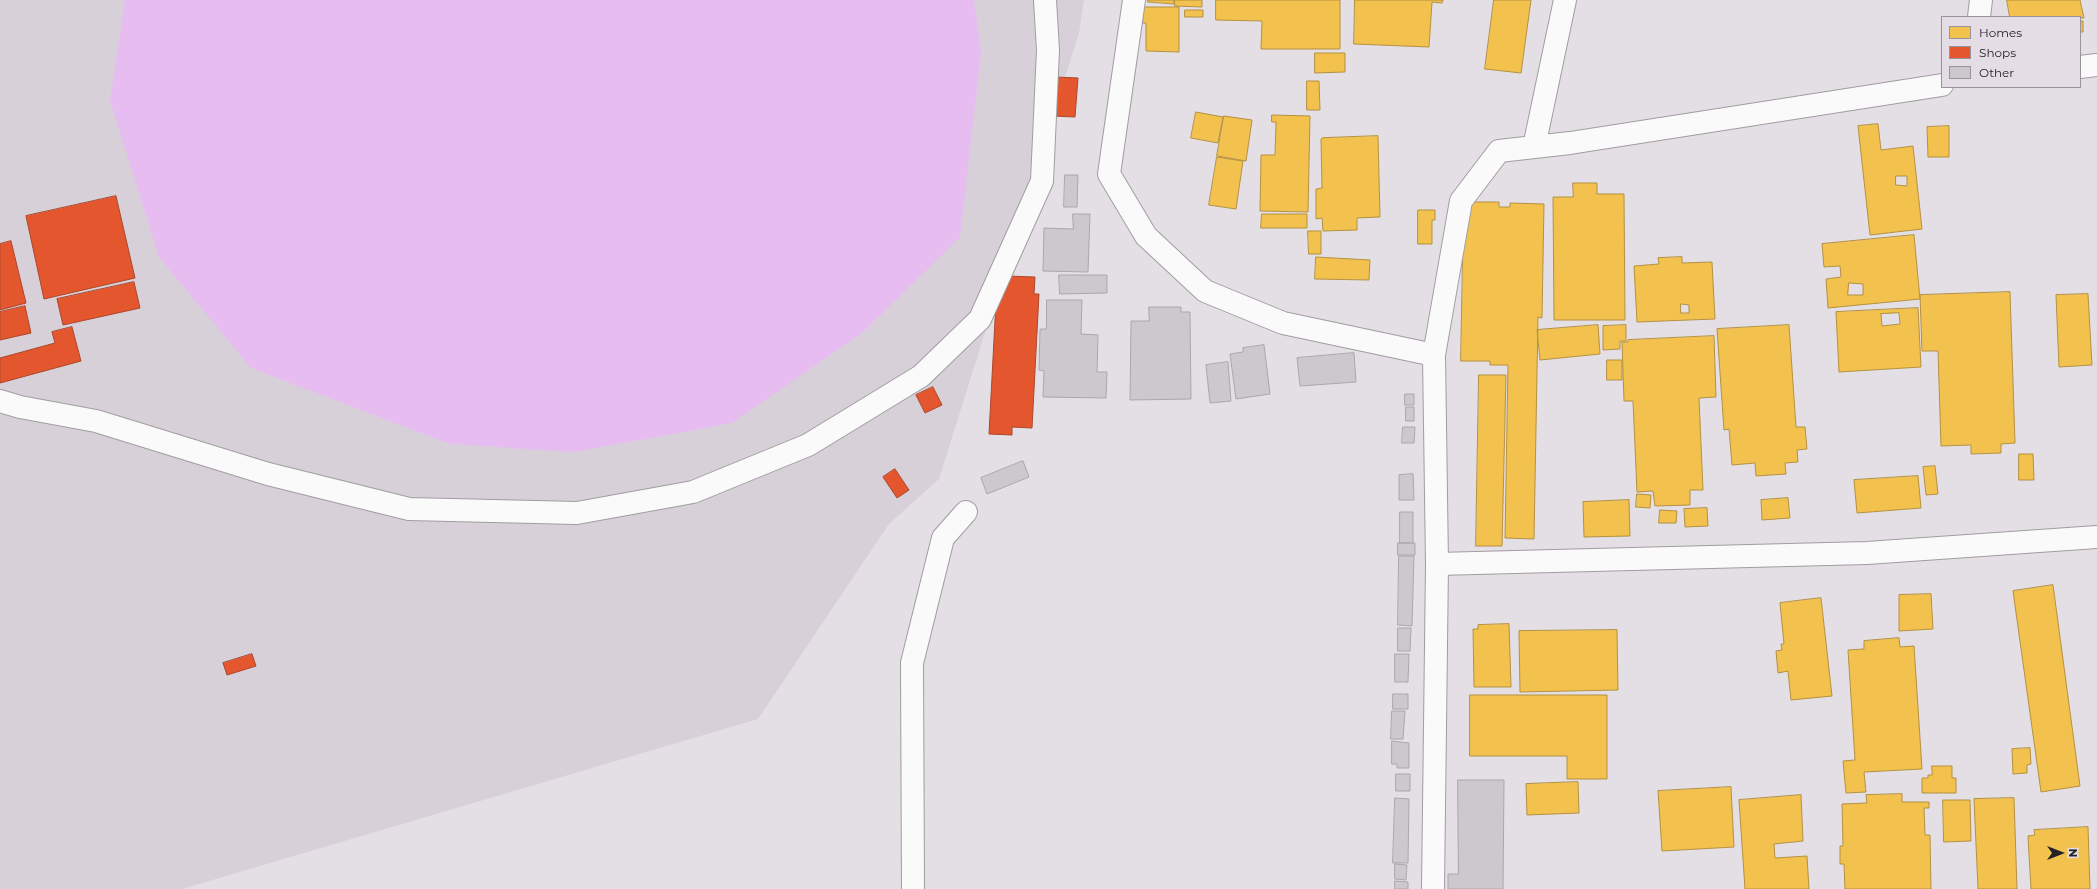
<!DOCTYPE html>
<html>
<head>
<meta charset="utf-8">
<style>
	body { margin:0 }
	#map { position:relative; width:2097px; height:889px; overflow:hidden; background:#e3dfe4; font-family:Montserrat,sans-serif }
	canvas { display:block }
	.legend { position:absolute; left:1941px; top:16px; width:140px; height:72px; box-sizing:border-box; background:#e4dde6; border:1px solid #989299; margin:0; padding:5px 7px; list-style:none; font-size:12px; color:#252225 }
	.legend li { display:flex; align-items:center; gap:8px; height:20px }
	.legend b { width:20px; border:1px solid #989299 }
	.north { position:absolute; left:2041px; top:833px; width:40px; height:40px; -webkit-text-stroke:3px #e4dde6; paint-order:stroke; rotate:90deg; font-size:11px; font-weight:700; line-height:16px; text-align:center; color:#252225 }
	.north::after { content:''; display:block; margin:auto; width:14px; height:18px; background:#252225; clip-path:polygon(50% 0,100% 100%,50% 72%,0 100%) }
</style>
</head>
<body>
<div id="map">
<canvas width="2097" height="889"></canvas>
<ul class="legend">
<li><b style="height:11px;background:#f2c14e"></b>Homes</li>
<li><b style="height:11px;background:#e4572e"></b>Shops</li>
<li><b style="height:11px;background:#ccc9cc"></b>Other</li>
</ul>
<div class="north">N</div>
</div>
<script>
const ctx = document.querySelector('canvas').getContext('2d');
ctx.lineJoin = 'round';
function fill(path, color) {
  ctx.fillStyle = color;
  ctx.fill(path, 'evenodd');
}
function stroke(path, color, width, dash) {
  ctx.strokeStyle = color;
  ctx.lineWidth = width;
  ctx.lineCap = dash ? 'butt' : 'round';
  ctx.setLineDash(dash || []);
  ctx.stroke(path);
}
fill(new Path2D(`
	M 0,0 L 1084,0 L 1079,33 L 939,479 L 889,524 L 758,719 L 182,889 L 0,889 Z`), '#d8d0d9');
fill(new Path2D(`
	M 125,0 L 974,0 L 981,52 L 960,237 L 862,333 L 732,423 L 574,452 L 450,444 L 251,368 L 159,257 L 110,101 Z`), '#e6bcf1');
const homes = new Path2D(`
	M 1148,0 L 1174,0 L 1174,4 L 1148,2 Z
	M 1175,0 L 1202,0 L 1202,7 L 1175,6 Z
	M 1216,0 L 1340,0 L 1340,49 L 1261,49 L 1262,21 L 1216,20 Z
	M 1355,0 L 1443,0 L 1442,3 L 1432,2 L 1429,47 L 1354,44 Z
	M 1494,0 L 1531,0 L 1521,73 L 1485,69 Z
	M 2007,0 L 2080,0 L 2084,18 L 2010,17 Z
	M 1143,7 L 1179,7 L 1179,52 L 1146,51 L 1146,23 L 1143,23 Z
	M 1185,10 L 1203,10 L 1203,17 L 1185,17 Z
	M 2080,21 L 2083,21 L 2083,32 L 2080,32 Z
	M 1315,53 L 1345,53 L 1345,72 L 1315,73 Z
	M 1307,81 L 1319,81 L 1320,110 L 1307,110 Z
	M 1196,112 L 1223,117 L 1218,143 L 1191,138 Z
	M 1272,115 L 1310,116 L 1308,212 L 1260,211 L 1261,155 L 1275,155 L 1276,122 L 1272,122 Z
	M 1224,116 L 1252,120 L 1246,161 L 1217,156 Z
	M 1878,124 L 1881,150 L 1913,146 L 1922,229 L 1870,235 L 1858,126 ZM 1896,176 L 1907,176 L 1907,186 L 1896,185 Z
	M 1949,126 L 1949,157 L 1928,157 L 1927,127 Z
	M 1378,136 L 1380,217 L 1357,218 L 1357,230 L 1323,231 L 1322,218 L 1316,219 L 1316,189 L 1322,188 L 1321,139 L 1322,138 Z
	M 1217,157 L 1243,161 L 1236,209 L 1209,205 Z
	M 1573,183 L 1597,183 L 1597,194 L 1624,194 L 1625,320 L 1554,320 L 1553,197 L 1573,197 Z
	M 1464,202 L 1499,202 L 1499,207 L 1510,207 L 1510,203 L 1544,204 L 1542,318 L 1538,317 L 1534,539 L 1505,538 L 1508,365 L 1490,365 L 1490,361 L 1461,361 Z
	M 1418,210 L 1435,210 L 1435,220 L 1432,220 L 1432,244 L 1418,244 Z
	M 1262,214 L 1307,214 L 1307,228 L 1261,228 Z
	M 1308,231 L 1321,231 L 1321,254 L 1309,254 Z
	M 1914,235 L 1920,299 L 1828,308 L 1826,279 L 1841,277 L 1840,266 L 1824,267 L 1822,244 ZM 1849,283 L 1863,284 L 1863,295 L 1848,295 Z
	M 1316,257 L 1370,260 L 1369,280 L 1315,279 Z
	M 1682,257 L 1682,263 L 1712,262 L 1715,319 L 1637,322 L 1634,266 L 1659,264 L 1658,258 ZM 1681,304 L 1689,305 L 1689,313 L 1681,313 Z
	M 2010,292 L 2015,443 L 2001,444 L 2001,453 L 1971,454 L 1971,445 L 1941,446 L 1938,351 L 1922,351 L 1920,295 Z
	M 2088,294 L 2092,365 L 2059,367 L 2056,295 Z
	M 1918,308 L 1921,367 L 1839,372 L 1836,312 ZM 1899,313 L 1900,324 L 1882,326 L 1881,314 Z
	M 1598,325 L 1600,354 L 1540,360 L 1537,330 Z
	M 1626,325 L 1626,341 L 1620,341 L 1620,349 L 1603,350 L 1603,326 Z
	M 1789,325 L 1796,427 L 1805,427 L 1807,449 L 1797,450 L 1798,462 L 1785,463 L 1786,474 L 1756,476 L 1755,463 L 1732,465 L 1729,429 L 1724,430 L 1717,329 Z
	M 1714,336 L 1716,397 L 1699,398 L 1703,490 L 1690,490 L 1690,505 L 1655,506 L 1653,491 L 1637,492 L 1633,401 L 1624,401 L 1622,342 L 1628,342 L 1628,340 Z
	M 1607,360 L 1622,360 L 1622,380 L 1607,380 Z
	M 1479,375 L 1506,375 L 1502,546 L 1476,546 Z
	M 2019,454 L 2033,454 L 2034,480 L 2019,480 Z
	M 1935,466 L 1938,494 L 1926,495 L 1923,467 Z
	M 1918,476 L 1921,508 L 1857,513 L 1854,480 Z
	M 1637,494 L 1651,495 L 1650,508 L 1636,507 Z
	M 1788,498 L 1790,518 L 1762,520 L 1761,500 Z
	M 1629,500 L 1630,536 L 1584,537 L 1583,502 Z
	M 1707,508 L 1708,526 L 1685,527 L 1684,509 Z
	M 1660,510 L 1677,511 L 1676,523 L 1659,523 Z
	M 2053,585 L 2080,786 L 2041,792 L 2013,591 Z
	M 1931,594 L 1933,629 L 1899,631 L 1899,595 Z
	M 1821,598 L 1832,696 L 1791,700 L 1788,671 L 1778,673 L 1776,651 L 1782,650 L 1781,644 L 1784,644 L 1780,603 Z
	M 1509,624 L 1511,687 L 1474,687 L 1473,629 L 1478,629 L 1478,625 Z
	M 1617,630 L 1618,690 L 1520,692 L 1519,631 Z
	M 1899,638 L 1900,647 L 1914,646 L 1922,769 L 1864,772 L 1866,792 L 1846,793 L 1843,761 L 1855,760 L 1848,650 L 1864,649 L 1864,641 Z
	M 1470,695 L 1607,695 L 1607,779 L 1567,779 L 1567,756 L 1470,756 Z
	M 2030,748 L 2031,764 L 2027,765 L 2027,773 L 2013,774 L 2012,749 Z
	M 1932,766 L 1952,766 L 1952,778 L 1956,778 L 1956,793 L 1922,793 L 1922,778 L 1928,778 L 1928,775 L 1932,775 Z
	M 1578,782 L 1579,813 L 1527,815 L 1526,784 Z
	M 1731,787 L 1734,847 L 1662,851 L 1658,791 Z
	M 1902,794 L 1902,802 L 1929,802 L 1929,808 L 1924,808 L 1925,835 L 1930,835 L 1931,889 L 1845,889 L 1844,864 L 1840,864 L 1840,846 L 1843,846 L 1842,804 L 1867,803 L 1866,795 Z
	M 1801,795 L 1803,841 L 1774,844 L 1775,858 L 1807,856 L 1809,889 L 1745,889 L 1739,800 Z
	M 2014,798 L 2017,889 L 1978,889 L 1974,799 Z
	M 1943,800 L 1970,800 L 1971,841 L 1944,842 Z
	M 2088,827 L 2090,889 L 2031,889 L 2028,836 L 2035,835 L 2034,830 Z`);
fill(homes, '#f2c14e');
stroke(homes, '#b49142', 1);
const shops = new Path2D(`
	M 1056,77 L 1078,78 L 1075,117 L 1053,116 Z
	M 116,196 L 135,278 L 44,299 L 26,216 Z
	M 11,241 L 26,303 L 0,310 L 0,244 Z
	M 1006,276 L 1035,277 L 1034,294 L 1039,294 L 1032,428 L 1012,427 L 1012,435 L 989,434 L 997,283 Z
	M 134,282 L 140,308 L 63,325 L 57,299 Z
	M 25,306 L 31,333 L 0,340 L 0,312 Z
	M 72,327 L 81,361 L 0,383 L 0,358 L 55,343 L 52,332 Z
	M 933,387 L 942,405 L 925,413 L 916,395 Z
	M 895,469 L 909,490 L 897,498 L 883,477 Z
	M 252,654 L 256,666 L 227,675 L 223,663 Z`);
fill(shops, '#e4572e');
stroke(shops, '#ab472b', 1);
const building = new Path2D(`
	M 1065,175 L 1078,175 L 1077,207 L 1064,207 Z
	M 1073,214 L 1090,214 L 1088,272 L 1043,271 L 1044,228 L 1073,229 Z
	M 1059,275 L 1107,275 L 1107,293 L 1060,294 Z
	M 1047,300 L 1082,300 L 1081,334 L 1098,335 L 1097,372 L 1107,372 L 1106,398 L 1043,397 L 1044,371 L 1039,370 L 1040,329 L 1046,329 Z
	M 1149,307 L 1181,307 L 1181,312 L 1190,312 L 1191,399 L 1130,400 L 1131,321 L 1149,321 Z
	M 1264,345 L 1270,394 L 1236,399 L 1230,354 L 1243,352 L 1243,348 Z
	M 1354,353 L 1356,382 L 1300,386 L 1297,358 Z
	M 1228,362 L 1231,401 L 1210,403 L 1206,365 Z
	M 1405,394 L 1414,394 L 1414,405 L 1405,405 Z
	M 1406,407 L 1414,407 L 1414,421 L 1406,421 Z
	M 1403,427 L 1415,427 L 1414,443 L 1402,443 Z
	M 1023,461 L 1029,477 L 987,494 L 981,478 Z
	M 1413,474 L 1414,500 L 1399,500 L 1399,475 Z
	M 1400,512 L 1413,512 L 1413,543 L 1400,543 Z
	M 1398,543 L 1415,543 L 1415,555 L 1398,555 Z
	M 1399,556 L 1414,556 L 1412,626 L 1398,625 Z
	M 1398,628 L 1411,628 L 1410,651 L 1398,651 Z
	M 1395,654 L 1409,654 L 1408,682 L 1395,682 Z
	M 1393,694 L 1408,694 L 1408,709 L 1393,709 Z
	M 1392,711 L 1405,711 L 1403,739 L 1391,739 Z
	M 1392,741 L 1409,743 L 1409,768 L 1397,768 L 1397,764 L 1392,764 Z
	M 1396,774 L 1410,774 L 1410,791 L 1396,791 Z
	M 1458,780 L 1504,780 L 1503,889 L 1448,889 L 1448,874 L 1458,874 Z
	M 1395,798 L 1409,799 L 1408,863 L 1393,863 Z
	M 1395,864 L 1407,865 L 1406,880 L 1395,879 Z
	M 1395,881 L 1408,882 L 1408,889 L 1395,889 Z`);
fill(building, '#ccc9cc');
stroke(building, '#aaa7ab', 1);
const minor = new Path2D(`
	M 1134,0 L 1109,174 L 1146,236 L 1205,291 L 1283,323 L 1434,355
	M 1979,17 L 1981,0
	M 2080,67 L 2097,65
	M 1534,147 L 1565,0
	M 0,401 L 20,407 L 96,421 L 268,474 L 409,509 L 577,513 L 693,492 L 808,445 L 921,376 L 980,319 L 1042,181 L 1048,50 L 1045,0
	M 1437,564 L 1867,553 L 2097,537
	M 913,889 L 912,663 L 943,538 L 966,512
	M 1433,889 L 1437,564 L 1434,355 L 1461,201 L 1499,151 L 1570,143 L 1942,85`);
stroke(minor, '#a09da0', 24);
stroke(minor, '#fbfafb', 22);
</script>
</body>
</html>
